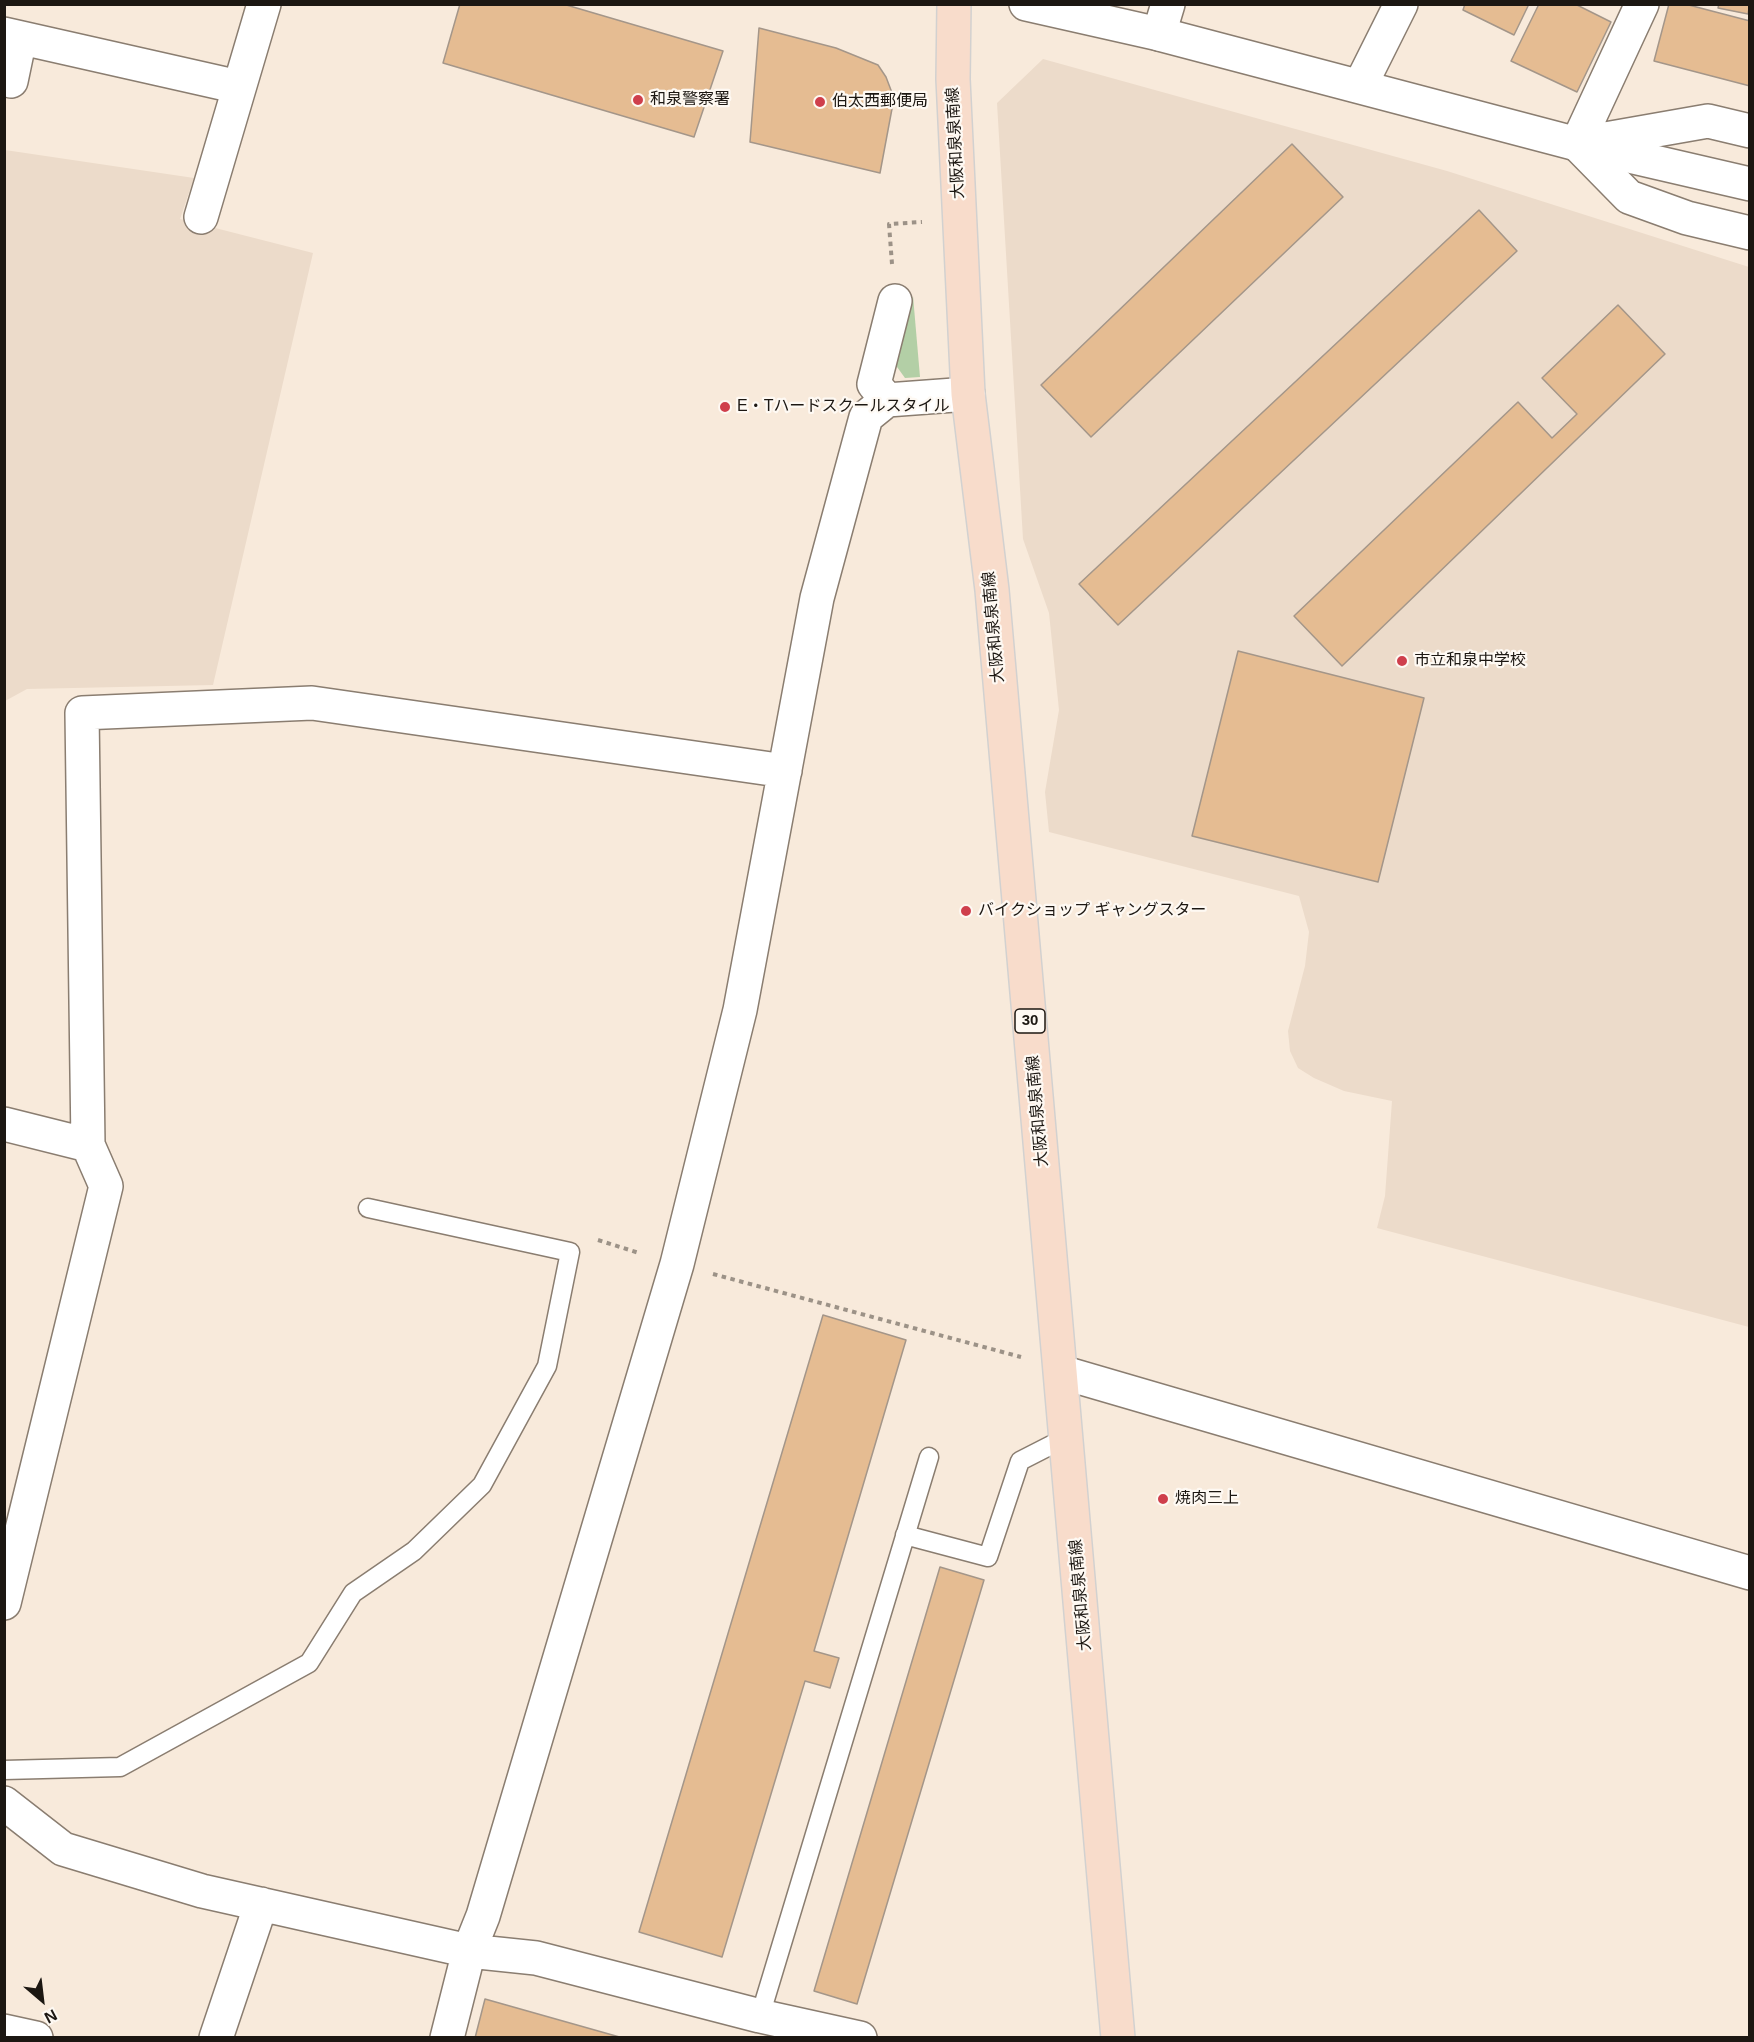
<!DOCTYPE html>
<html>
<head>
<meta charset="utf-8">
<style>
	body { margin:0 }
	#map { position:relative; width:1754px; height:2042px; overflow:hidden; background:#f8eadb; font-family:Helvetica,sans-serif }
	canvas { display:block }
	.frame { position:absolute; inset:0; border:6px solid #1c1712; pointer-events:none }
	.north { position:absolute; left:12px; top:1970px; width:60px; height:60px; -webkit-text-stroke:4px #fef9f3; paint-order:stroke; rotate:152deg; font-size:16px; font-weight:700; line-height:24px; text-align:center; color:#1c1712 }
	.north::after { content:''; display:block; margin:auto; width:21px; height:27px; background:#1c1712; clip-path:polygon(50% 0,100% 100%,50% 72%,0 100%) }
</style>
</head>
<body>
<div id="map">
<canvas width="1754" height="2042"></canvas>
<div class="frame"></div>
<div class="north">N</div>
</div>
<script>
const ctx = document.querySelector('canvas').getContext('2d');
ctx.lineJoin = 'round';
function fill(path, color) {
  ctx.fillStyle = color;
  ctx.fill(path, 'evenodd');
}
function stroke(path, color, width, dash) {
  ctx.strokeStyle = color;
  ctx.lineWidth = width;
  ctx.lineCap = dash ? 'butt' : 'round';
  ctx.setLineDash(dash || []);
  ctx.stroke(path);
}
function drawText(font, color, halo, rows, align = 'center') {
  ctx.font = font + ' Helvetica,"Noto Sans JP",sans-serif';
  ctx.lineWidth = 4.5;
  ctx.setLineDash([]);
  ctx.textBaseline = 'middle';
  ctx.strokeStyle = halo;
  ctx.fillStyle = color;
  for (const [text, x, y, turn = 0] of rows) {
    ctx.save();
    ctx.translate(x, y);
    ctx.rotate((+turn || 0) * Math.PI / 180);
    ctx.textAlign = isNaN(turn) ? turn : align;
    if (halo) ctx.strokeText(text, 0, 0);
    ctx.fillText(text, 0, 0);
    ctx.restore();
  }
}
fill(new Path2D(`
	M 1043,59 L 1447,171 L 1749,267 L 1749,1327 L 1377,1228 L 1385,1196 L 1392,1101 L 1344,1091 L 1314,1078 L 1298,1068 L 1290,1051 L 1288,1031 L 1305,966 L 1309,932 L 1299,896 L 1049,832 L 1045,792 L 1059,710 L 1049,613 L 1023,539 L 997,103 Z
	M 5,150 L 194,178 L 180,219 L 313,253 L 213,685 L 27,689 L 5,701 Z`), '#ecdbca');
fill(new Path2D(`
	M 913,296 L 920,377 L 905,378 L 892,360 Z`), '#b3cfa6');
const building = new Path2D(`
	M 460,4 L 563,4 L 723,51 L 694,137 L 443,63 Z
	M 1465,4 L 1529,4 L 1514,35 L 1463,10 Z
	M 1539,4 L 1575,4 L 1611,22 L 1577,92 L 1511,61 Z
	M 1669,4 L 1685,4 L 1750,21 L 1750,86 L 1654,61 Z
	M 1719,4 L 1750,4 L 1748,14 L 1718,8 Z
	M 759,28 L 836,48 L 878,65 L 886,77 L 894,98 L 880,173 L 750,142 Z
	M 1292,144 L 1343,197 L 1091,437 L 1041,385 Z
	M 1479,210 L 1517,251 L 1118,625 L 1079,584 Z
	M 1618,305 L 1665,354 L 1342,666 L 1294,616 L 1518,402 L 1552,438 L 1577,414 L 1542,378 Z
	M 1238,651 L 1424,698 L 1378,882 L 1192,836 Z
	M 823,1315 L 906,1340 L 814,1651 L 839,1658 L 830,1688 L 805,1681 L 722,1957 L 639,1932 Z
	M 940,1567 L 984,1580 L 857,2004 L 814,1991 Z
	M 485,1999 L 623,2038 L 475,2038 Z`);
fill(building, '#e5bc92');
stroke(building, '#a49689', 1.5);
const lane = new Path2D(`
	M 905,1535 L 988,1557 L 1020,1461 L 1067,1437
	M 4,1770 L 120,1767 L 309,1663 L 353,1593 L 414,1551 L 482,1485 L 547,1366 L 570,1252 L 368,1208
	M 760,2016 L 929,1457`);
const street = new Path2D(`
	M 4,34 L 239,87
	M 1159,34 L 1168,4
	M 11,81 L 20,38
	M 1577,144 L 1629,197 L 1687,218 L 1750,233
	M 1577,144 L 1708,121 L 1750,131
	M 1577,144 L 1642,4
	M 201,217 L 264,4
	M 887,400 L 874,384 L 895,301
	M 4,1124 L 88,1145 L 82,713 L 312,703 L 785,771
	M 1061,1372 L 1750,1573
	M 4,1603 L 106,1186 L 88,1145
	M 4,1803 L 63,1849 L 202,1891 L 469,1951 L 536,1958 L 760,2016 L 860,2038
	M 4,2031 L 36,2038
	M 216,2038 L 261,1904
	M 447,2038 L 469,1951 L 483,1916 L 677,1264 L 740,1010 L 817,598 L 866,417 L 887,400 L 968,394`);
const secondary = new Path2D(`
	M 1026,4 L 1159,34 L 1577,144 L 1750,184
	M 1360,86 L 1401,4`);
const primary = new Path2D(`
	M 954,4 L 953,79 L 968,394 L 992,590 L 1118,2038`);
stroke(lane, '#8a7d70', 21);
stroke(street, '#8a7d70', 36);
stroke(secondary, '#8a7d70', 36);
stroke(primary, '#d2d1d0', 36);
stroke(new Path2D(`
	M 892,264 L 889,224 L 922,222
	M 598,1240 L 639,1253
	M 713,1274 L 1021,1357`), '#9c9287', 4, [4.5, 4.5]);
stroke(lane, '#fff', 18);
stroke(street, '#fff', 33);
stroke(secondary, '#fff', 33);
stroke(primary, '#f8dccb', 33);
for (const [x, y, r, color] of [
	[638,100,6,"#cf3f4c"],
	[820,102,6,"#cf3f4c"],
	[725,407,6,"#cf3f4c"],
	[1402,661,6,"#cf3f4c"],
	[966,911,6,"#cf3f4c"],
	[1163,1499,6,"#cf3f4c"]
]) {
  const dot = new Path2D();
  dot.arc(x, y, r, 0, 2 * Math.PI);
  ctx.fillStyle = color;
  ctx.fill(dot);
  stroke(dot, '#fef9f3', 2);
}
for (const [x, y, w] of [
	[1030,1021,30]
]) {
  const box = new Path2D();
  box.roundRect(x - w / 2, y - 12, w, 24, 4.5);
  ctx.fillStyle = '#fef9f3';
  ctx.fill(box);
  stroke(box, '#1c1712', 1.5);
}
drawText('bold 15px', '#1c1712', null, [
	["30",1030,1021]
]);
drawText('16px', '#1c1712', '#fef9f3', [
	["和泉警察署",650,100],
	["伯太西郵便局",832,102],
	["E・Tハードスクールスタイル",737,407],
	["市立和泉中学校",1414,661],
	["バイクショップ ギャングスター",978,911],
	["焼肉三上",1175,1499]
], 'left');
drawText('16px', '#1c1712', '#fef9f3', [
	["大阪和泉泉南線",956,143,-93],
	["大阪和泉泉南線",994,627,-95],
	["大阪和泉泉南線",1038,1111,-95],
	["大阪和泉泉南線",1081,1595,-95]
]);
</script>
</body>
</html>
